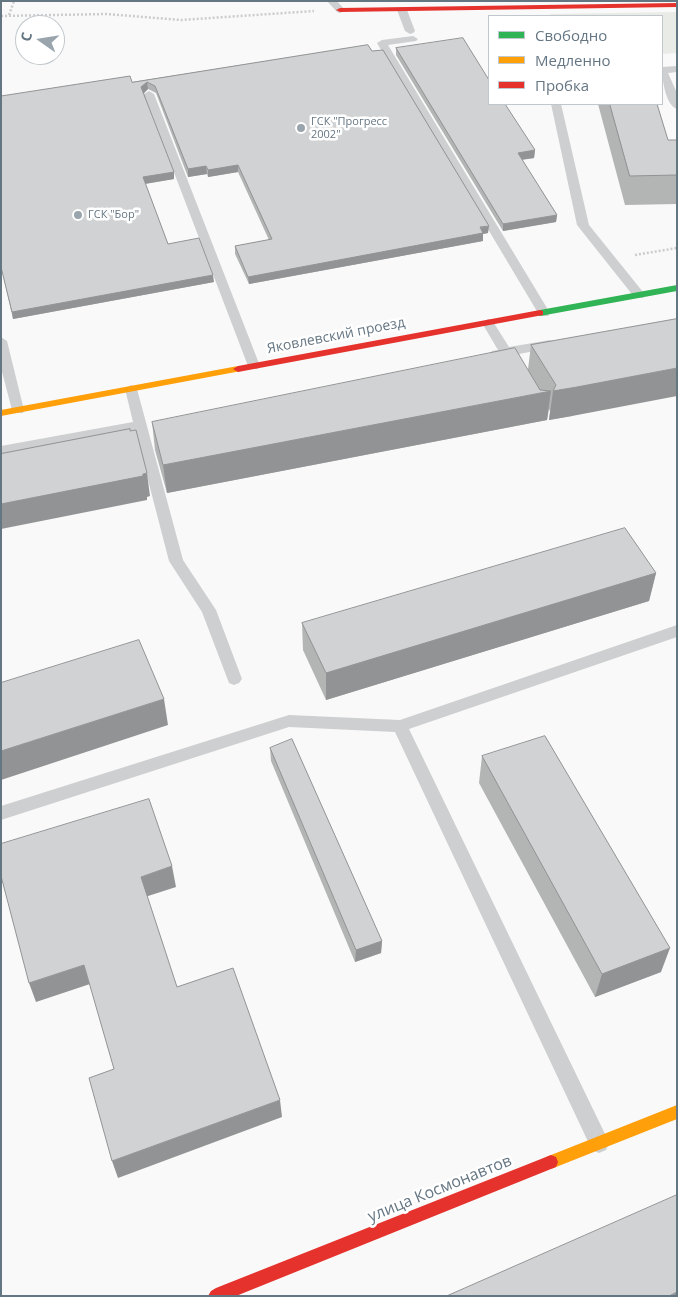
<!DOCTYPE html>
<html>
<head>
<meta charset="utf-8">
<style>
	body { margin:0 }
	#map { position:relative; width:678px; height:1297px; overflow:hidden; background:#f9f9f9; font-family:"Open Sans",sans-serif }
	canvas { display:block }
	.frame { position:absolute; inset:0; border:2px solid #657683; pointer-events:none }
	.legend { position:absolute; left:488px; top:15px; width:175px; height:90px; box-sizing:border-box; background:#fff; border:1px solid #c1c8cd; margin:0; padding:6px 9px; list-style:none; font-size:15px; color:#657683 }
	.legend li { display:flex; align-items:center; gap:10px; height:25px }
	.legend b { width:25px; border:1px solid #c1c8cd }
	.north { position:absolute; left:15px; top:15px; width:50px; height:50px; box-sizing:border-box; background:#fff; border:1px solid #c1c8cd; border-radius:50%; rotate:283deg; font-size:14px; font-weight:700; line-height:20px; text-align:center; color:#657683 }
	.north::after { content:''; display:block; margin:auto; width:18px; height:22px; background:#99a4ac; clip-path:polygon(50% 0,100% 100%,50% 72%,0 100%) }
</style>
</head>
<body>
<div id="map">
<canvas width="678" height="1297"></canvas>
<div class="frame"></div>
<ul class="legend">
<li><b style="height:6px;background:#30b455"></b>Свободно</li>
<li><b style="height:6px;background:#ff9f0a"></b>Медленно</li>
<li><b style="height:6px;background:#e5322d"></b>Пробка</li>
</ul>
<div class="north">С</div>
</div>
<script>
const ctx = document.querySelector('canvas').getContext('2d');
ctx.lineJoin = 'round';
function fill(path, color) {
  ctx.fillStyle = color;
  ctx.fill(path, 'evenodd');
}
function stroke(path, color, width, dash) {
  ctx.strokeStyle = color;
  ctx.lineWidth = width;
  ctx.lineCap = dash ? 'butt' : 'round';
  ctx.setLineDash(dash || []);
  ctx.stroke(path);
}
function drawText(font, color, halo, rows, align = 'center') {
  ctx.font = font + ' "Open Sans",sans-serif';
  ctx.lineWidth = 5;
  ctx.setLineDash([]);
  ctx.textBaseline = 'middle';
  ctx.strokeStyle = halo;
  ctx.fillStyle = color;
  for (const [text, x, y, turn = 0] of rows) {
    ctx.save();
    ctx.translate(x, y);
    ctx.rotate((+turn || 0) * Math.PI / 180);
    ctx.textAlign = isNaN(turn) ? turn : align;
    if (halo) ctx.strokeText(text, 0, 0);
    ctx.fillText(text, 0, 0);
    ctx.restore();
  }
}
fill(new Path2D(`
	M 677,12 L 677,53 L 662,54 L 662,16 L 551,16 L 550,14 Z`), '#e8ebe6');
stroke(new Path2D(`
	M 9,15 L 14,1
	M 1,16 L 107,14 L 181,20 L 314,11
	M 635,255 L 677,248`), '#cbcccd', 2.5, [2, 2]);
fill(new Path2D(`
	M 327,1 L 337,1 L 345,10 L 340,13 L 337,12 Z
	M 402,7 L 407,10 L 415,31 L 413,33 L 410,34 L 405,31 L 397,10 Z
	M 413,36 L 418,39 L 416,41 L 388,45 L 550,313 L 548,316 L 540,316 L 538,313 L 377,43 L 382,40 Z
	M 677,66 L 677,72 L 668,73 L 677,93 L 677,109 C 665,105 662,78 662,67 Z
	M 149,91 L 154,94 L 260,366 L 258,369 L 250,369 L 248,366 L 144,94 Z
	M 551,104 L 561,104 L 589,225 L 643,292 L 645,295 L 643,298 L 635,298 L 577,225 Z
	M 488,319 L 492,320 L 509,347 L 550,340 L 556,344 L 550,348 L 514,355 L 517,360 L 515,363 L 507,363 L 503,357 L 496,358 L 490,354 L 492,351 L 498,350 L 482,323 Z
	M 1,337 L 7,341 L 24,410 L 23,413 L 13,413 L 12,410 L 1,368 Z
	M 131,385 L 137,389 L 183,560 L 216,610 L 242,679 L 239,683 L 234,685 L 229,683 L 202,612 L 169,561 L 135,430 L 1,456 L 1,446 L 133,422 L 125,389 Z
	M 677,625 L 677,637 L 409,729 L 606,1136 L 609,1143 L 606,1150 L 599,1153 L 592,1150 L 395,732 L 289,727 L 1,820 L 1,806 L 289,715 L 400,720 Z`), '#cecfd0');
fill(new Path2D(`
	M 677,285 L 677,291 L 540,316 L 535,313 L 540,310 Z`), '#30b455');
fill(new Path2D(`
	M 238,366 L 243,369 L 241,371 L 1,416 L 1,410 Z
	M 677,1105 L 677,1119 L 551,1169 L 546,1167 L 544,1162 L 546,1157 Z`), '#ff9f0a');
fill(new Path2D(`
	M 677,3 L 677,7 L 340,12 L 336,10 L 340,8 Z
	M 540,310 L 543,311 L 543,315 L 238,372 L 233,369 L 238,366 Z
	M 551,1155 L 556,1157 L 558,1162 L 556,1167 L 551,1169 L 236,1296 L 208,1296 L 211,1291 L 216,1288 Z`), '#e5322d');
fill(new Path2D(`
	M 368,45 L 488,233 L 483,234 L 483,241 L 249,284 L 235,254 L 235,246 L 269,240 L 238,172 L 208,177 L 207,174 L 188,177 L 156,93 L 148,89 L 144,93 L 174,179 L 145,184 L 168,244 L 214,282 L 13,319 L 1,267 L 132,82 Z
	M 396,48 L 535,150 L 534,158 L 522,160 L 557,215 L 556,222 L 503,231 L 396,55 Z
	M 598,104 L 657,104 L 668,140 L 677,140 L 677,204 L 625,205 Z
	M 677,319 L 572,416 L 549,420 L 550,411 L 549,409 L 547,420 L 167,493 L 155,450 L 152,422 L 528,369 L 531,345 Z
	M 656,573 L 649,601 L 326,700 L 303,650 L 302,623 Z
	M 270,748 L 382,941 L 381,953 L 355,962 L 271,761 Z
	M 482,756 L 661,972 L 595,997 L 479,783 Z`), '#b3b5b5');
fill(new Path2D(`
	M 147,82 L 148,89 L 142,95 L 141,87 Z
	M 535,150 L 534,158 L 518,160 L 518,153 Z
	M 238,165 L 238,172 L 208,177 L 208,170 Z
	M 206,166 L 207,174 L 188,177 L 188,169 Z
	M 174,172 L 174,179 L 144,184 L 143,177 Z
	M 557,215 L 556,222 L 503,231 L 503,224 Z
	M 489,226 L 488,233 L 483,234 L 483,241 L 249,284 L 248,277 Z
	M 213,275 L 214,282 L 13,319 L 12,312 Z
	M 677,368 L 677,396 L 572,416 L 549,420 L 553,391 Z
	M 551,391 L 547,420 L 167,493 L 163,465 Z
	M 147,473 L 150,496 L 147,497 L 147,500 L 1,529 L 1,504 Z
	M 656,573 L 649,601 L 326,700 L 326,673 Z
	M 164,699 L 168,725 L 1,780 L 1,751 Z
	M 172,866 L 176,887 L 145,897 L 141,877 Z
	M 382,941 L 381,953 L 355,962 L 356,950 Z
	M 670,948 L 661,972 L 595,997 L 602,974 Z
	M 84,965 L 90,984 L 36,1002 L 29,983 Z
	M 280,1100 L 282,1117 L 118,1178 L 112,1161 Z
	M 677,1292 L 677,1296 L 669,1296 Z`), '#929394');
const building = new Path2D(`
	M 463,38 L 489,80 L 489,104 L 505,104 L 535,150 L 518,153 L 557,215 L 503,224 L 396,48 Z
	M 368,45 L 372,51 L 383,50 L 489,226 L 480,227 L 483,233 L 248,277 L 235,246 L 272,239 L 238,165 L 208,170 L 206,166 L 188,169 L 155,86 L 147,82 L 141,87 L 174,172 L 143,177 L 168,244 L 199,238 L 213,275 L 12,312 L 1,267 L 1,96 L 130,76 L 132,82 Z
	M 610,104 L 657,104 L 668,140 L 677,140 L 677,175 L 630,176 Z
	M 677,319 L 677,368 L 577,387 L 553,391 L 556,385 L 531,345 Z
	M 515,348 L 540,390 L 551,391 L 163,465 L 152,422 Z
	M 130,429 L 130,431 L 136,430 L 147,473 L 143,474 L 143,476 L 1,504 L 1,454 Z
	M 625,528 L 656,573 L 326,673 L 302,623 Z
	M 139,640 L 164,699 L 1,751 L 1,683 Z
	M 545,736 L 670,948 L 602,974 L 482,756 Z
	M 292,739 L 382,941 L 356,950 L 270,748 Z
	M 149,799 L 172,866 L 141,877 L 177,987 L 233,968 L 280,1100 L 112,1161 L 89,1078 L 114,1069 L 84,965 L 29,983 L 1,876 L 1,844 Z
	M 677,1195 L 677,1292 L 669,1296 L 447,1296 Z`);
fill(building, '#d0d2d3');
stroke(building, '#929394', 1);
for (const [x, y, r, color] of [
	[301,128,5,"#99a4ac"],
	[78,215,5,"#99a4ac"]
]) {
  const dot = new Path2D();
  dot.arc(x, y, r, 0, 2 * Math.PI);
  ctx.fillStyle = color;
  ctx.fill(dot);
  stroke(dot, '#fff', 2);
}
drawText('11px', '#657683', '#fff', [
	["ГСК \"Прогресс",311,122],
	["2002\"",311,135],
	["ГСК \"Бор\"",88,215]
], 'left');
drawText('14px', '#657683', '#fff', [
	["Яковлевский проезд",336,336,-11]
]);
drawText('16px', '#657683', '#fff', [
	["улица Космонавтов",440,1189,-22]
]);
</script>
</body>
</html>
